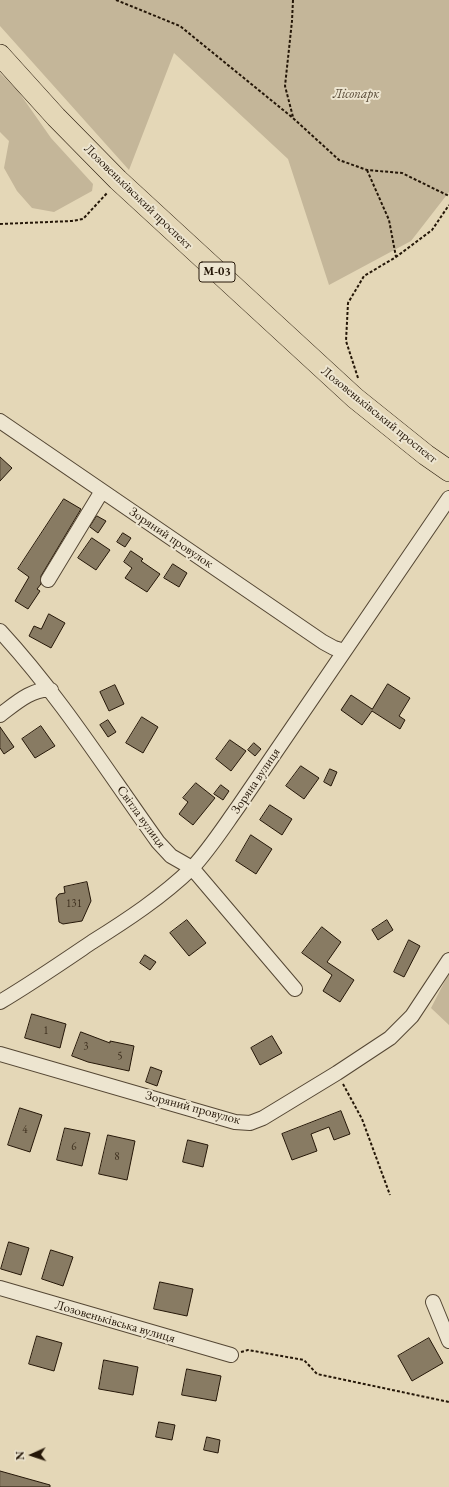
<!DOCTYPE html>
<html>
<head>
<meta charset="utf-8">
<style>
	body { margin:0 }
	#map { position:relative; width:449px; height:1487px; overflow:hidden; background:#e4d7b7; font-family:"EB Garamond",serif }
	canvas { display:block }
	.north { position:absolute; left:12px; top:1435px; width:40px; height:40px; -webkit-text-stroke:3px #ede5d0; paint-order:stroke; rotate:267deg; font-size:11px; font-weight:700; line-height:16px; text-align:center; color:#251708 }
	.north::after { content:''; display:block; margin:auto; width:14px; height:18px; background:#251708; clip-path:polygon(50% 0,100% 100%,50% 72%,0 100%) }
</style>
</head>
<body>
<div id="map">
<canvas width="449" height="1487"></canvas>
<div class="north">N</div>
</div>
<script>
const ctx = document.querySelector('canvas').getContext('2d');
ctx.lineJoin = 'round';
function fill(path, color) {
  ctx.fillStyle = color;
  ctx.fill(path, 'evenodd');
}
function stroke(path, color, width, dash) {
  ctx.strokeStyle = color;
  ctx.lineWidth = width;
  ctx.lineCap = dash ? 'butt' : 'round';
  ctx.setLineDash(dash || []);
  ctx.stroke(path);
}
function drawText(font, color, halo, rows, align = 'center') {
  ctx.font = font + ' "EB Garamond",serif';
  ctx.lineWidth = 4;
  ctx.setLineDash([]);
  ctx.textBaseline = 'middle';
  ctx.strokeStyle = halo;
  ctx.fillStyle = color;
  for (const [text, x, y, turn = 0] of rows) {
    ctx.save();
    ctx.translate(x, y);
    ctx.rotate((+turn || 0) * Math.PI / 180);
    ctx.textAlign = isNaN(turn) ? turn : align;
    if (halo) ctx.strokeText(text, 0, 0);
    ctx.fillText(text, 0, 0);
    ctx.restore();
  }
}
fill(new Path2D(`
	M 0,0 L 449,0 L 449,192 L 411,241 L 329,285 L 288,159 L 174,53 L 129,170 L 0,26 Z
	M 0,73 L 18,91 L 51,138 L 93,184 L 92,191 L 54,212 L 32,208 L 17,191 L 4,168 L 9,141 L 0,132 Z
	M 449,973 L 449,1025 L 431,1008 Z`), '#c4b699');
const building = new Path2D(`
	M 0,457 L 12,468 L 0,481 Z
	M 64,499 L 81,509 L 41,576 L 41,584 L 37,589 L 40,591 L 28,609 L 15,601 L 29,577 L 18,569 Z
	M 97,516 L 106,521 L 98,533 L 90,527 Z
	M 123,533 L 131,538 L 125,547 L 117,542 Z
	M 92,538 L 110,550 L 96,570 L 78,558 Z
	M 131,551 L 143,559 L 141,561 L 160,574 L 147,592 L 125,578 L 132,568 L 124,562 Z
	M 173,564 L 187,573 L 179,587 L 164,578 Z
	M 49,614 L 65,623 L 51,648 L 29,636 L 34,626 L 41,629 Z
	M 388,684 L 410,698 L 399,716 L 405,720 L 400,729 L 372,711 L 362,725 L 341,710 L 351,695 L 372,709 Z
	M 115,685 L 124,704 L 109,711 L 100,692 Z
	M 142,717 L 158,727 L 143,753 L 126,743 Z
	M 108,720 L 116,732 L 108,737 L 100,725 Z
	M 41,726 L 55,746 L 35,758 L 22,739 Z
	M 0,727 L 14,747 L 4,754 L 0,748 Z
	M 230,740 L 246,751 L 231,771 L 216,759 Z
	M 254,743 L 261,749 L 255,756 L 248,750 Z
	M 301,766 L 319,778 L 304,799 L 286,786 Z
	M 330,769 L 337,772 L 331,786 L 324,782 Z
	M 196,783 L 215,798 L 193,825 L 179,814 L 188,802 L 183,798 Z
	M 221,785 L 229,791 L 223,800 L 214,794 Z
	M 270,805 L 292,819 L 282,835 L 260,820 Z
	M 251,835 L 272,849 L 256,874 L 236,861 Z
	M 87,882 L 91,901 L 82,921 L 63,924 L 59,922 L 56,898 L 59,894 L 65,893 L 64,887 Z
	M 187,920 L 206,943 L 189,956 L 170,933 Z
	M 387,920 L 393,930 L 378,940 L 372,930 Z
	M 322,927 L 341,942 L 327,962 L 354,980 L 340,1002 L 323,991 L 332,975 L 302,953 Z
	M 409,940 L 420,946 L 404,977 L 394,972 Z
	M 145,955 L 156,962 L 150,970 L 140,963 Z
	M 32,1014 L 66,1024 L 60,1048 L 25,1038 Z
	M 81,1032 L 110,1043 L 110,1041 L 134,1046 L 129,1071 L 88,1062 L 72,1056 Z
	M 272,1036 L 282,1053 L 260,1065 L 251,1048 Z
	M 151,1067 L 162,1071 L 157,1086 L 146,1082 Z
	M 20,1108 L 42,1115 L 30,1152 L 8,1145 Z
	M 341,1111 L 350,1134 L 334,1140 L 329,1127 L 311,1134 L 317,1151 L 292,1160 L 282,1134 Z
	M 65,1128 L 90,1133 L 82,1166 L 57,1160 Z
	M 108,1135 L 135,1141 L 127,1180 L 99,1174 Z
	M 188,1140 L 208,1145 L 203,1167 L 183,1162 Z
	M 9,1242 L 29,1248 L 21,1275 L 1,1269 Z
	M 51,1250 L 73,1257 L 63,1286 L 42,1279 Z
	M 160,1282 L 193,1289 L 187,1316 L 154,1309 Z
	M 37,1336 L 62,1343 L 54,1371 L 29,1364 Z
	M 429,1338 L 443,1363 L 412,1381 L 398,1356 Z
	M 104,1360 L 138,1367 L 133,1395 L 99,1389 Z
	M 187,1369 L 221,1376 L 216,1401 L 182,1395 Z
	M 159,1422 L 175,1425 L 172,1440 L 156,1437 Z
	M 207,1437 L 220,1440 L 218,1453 L 204,1450 Z
	M 0,1471 L 50,1485 L 50,1487 L 0,1487 Z`);
fill(building, '#887b63');
stroke(building, '#251708', 1);
const minor = new Path2D(`
	M 0,421 L 323,642 L 334,648 L 344,651
	M 48,580 L 102,491
	M 0,631 C 60,696 107,771 158,842 L 171,856 L 192,868 L 295,989
	M 0,715 C 15,704 32,688 51,690
	M 0,1002 C 32,983 61,963 92,942 C 127,920 162,897 192,868 C 209,850 223,828 238,807 L 449,498
	M 0,1054 L 235,1122 L 250,1123 L 263,1118 L 337,1073 L 390,1038 L 412,1016 L 449,960
	M 0,1288 L 231,1355
	M 433,1302 L 449,1341`);
const highway = new Path2D(`
	M 0,55 L 56,117 L 118,180 L 355,398 L 426,455 L 449,471`);
stroke(minor, '#554734', 16);
stroke(highway, '#251708', 22);
stroke(new Path2D(`
	M 116,0 L 180,26 L 293,118 L 339,160 L 367,170 L 402,173 L 449,196
	M 293,0 L 292,21 L 285,86 L 293,117
	M 367,170 L 389,220 L 396,257
	M 0,224 L 72,221 L 83,219 L 108,192
	M 358,378 L 346,341 L 348,303 L 364,276 L 396,257 L 432,230 L 449,205
	M 343,1084 L 362,1119 L 390,1195
	M 241,1352 L 248,1350 L 304,1360 L 317,1374 L 449,1402`), '#251708', 2, [3, 2]);
stroke(minor, '#ede5d0', 14);
stroke(highway, '#e4d7b7', 21);
drawText('11px', '#3e301f', null, [
	["131",74,904],
	["1",46,1031],
	["3",86,1047],
	["5",120,1056],
	["4",25,1130],
	["6",74,1147],
	["8",117,1157]
]);
for (const [x, y, w] of [
	[217,272,36]
]) {
  const box = new Path2D();
  box.roundRect(x - w / 2, y - 10, w, 20, 3);
  ctx.fillStyle = '#ede5d0';
  ctx.fill(box);
  stroke(box, '#251708', 1);
}
drawText('bold 12px', '#251708', null, [
	["М-03",217,272]
]);
drawText('italic 13px', '#554734', '#ede5d0', [
	["Лісопарк",356,94]
]);
drawText('13px', '#251708', '#ede5d0', [
	["Лозовеньківський проспект",138,197,44],
	["Лозовеньківський проспект",379,415,39],
	["Зоряний провулок",171,538,34],
	["Зоряна вулиця",256,781,-56],
	["Світла вулиця",141,817,54],
	["Зоряний провулок",193,1108,15],
	["Лозовеньківська вулиця",115,1322,16]
]);
</script>
</body>
</html>
